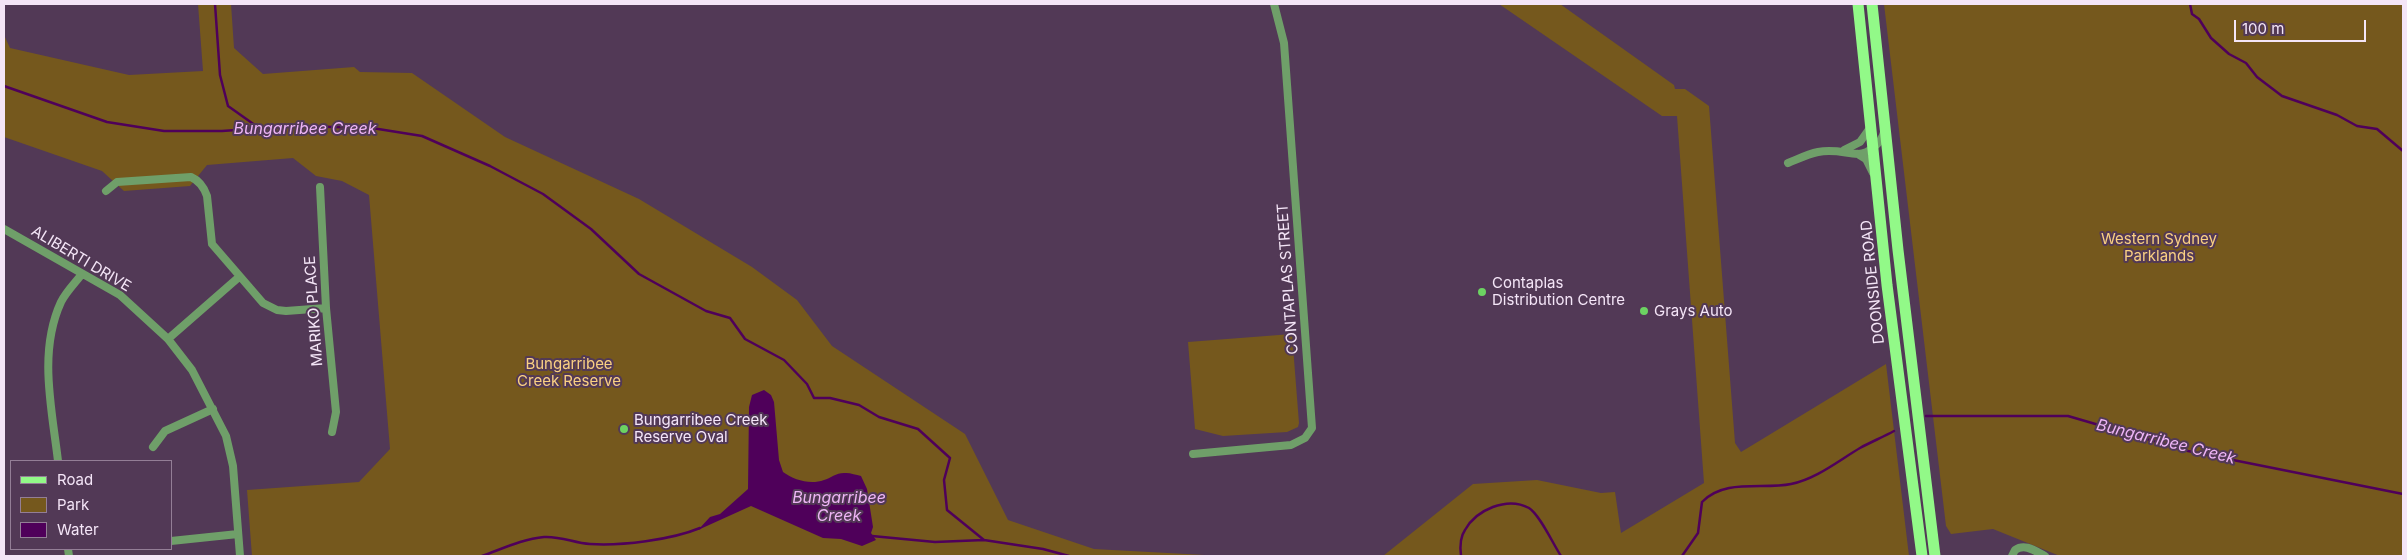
<!DOCTYPE html>
<html>
<head>
<meta charset="utf-8">
<style>
	body { margin:0 }
	#map { position:relative; width:2407px; height:560px; overflow:hidden; background:#523956; font-family:Inter,sans-serif }
	canvas { display:block }
	.frame { position:absolute; inset:0; border:5px solid #f4e5f7; pointer-events:none }
	.legend { position:absolute; left:10px; top:460px; width:162px; height:90px; box-sizing:border-box; background:#523956; border:1px solid #937e96; margin:0; padding:6px 9px; list-style:none; font-size:15px; color:#f4e5f7 }
	.legend li { display:flex; align-items:center; gap:10px; height:25px }
	.legend b { width:25px; border:1px solid #937e96 }
	.scale { position:absolute; left:2234px; top:20px; width:132px; height:22px; box-sizing:border-box; border:2px solid #f4e5f7; border-top:0; padding-left:6px; font-size:15px; line-height:18px; white-space:nowrap; color:#f4e5f7; -webkit-text-stroke:4px #523956; paint-order:stroke }
</style>
</head>
<body>
<div id="map">
<canvas width="2407" height="560"></canvas>
<div class="frame"></div>
<ul class="legend">
<li><b style="height:6px;background:#92f988"></b>Road</li>
<li><b style="height:14px;background:#75581d"></b>Park</li>
<li><b style="height:14px;background:#4f005a"></b>Water</li>
</ul>
<div class="scale">100 m</div>
</div>
<script>
const ctx = document.querySelector('canvas').getContext('2d');
ctx.lineJoin = 'round';
function fill(path, color) {
  ctx.fillStyle = color;
  ctx.fill(path, 'evenodd');
}
function stroke(path, color, width, dash) {
  ctx.strokeStyle = color;
  ctx.lineWidth = width;
  ctx.lineCap = dash ? 'butt' : 'round';
  ctx.setLineDash(dash || []);
  ctx.stroke(path);
}
function drawText(font, color, halo, rows, align = 'center') {
  ctx.font = font + ' Inter,sans-serif';
  ctx.lineWidth = 4;
  ctx.setLineDash([]);
  ctx.textBaseline = 'middle';
  ctx.strokeStyle = halo;
  ctx.fillStyle = color;
  for (const [text, x, y, turn = 0] of rows) {
    ctx.save();
    ctx.translate(x, y);
    ctx.rotate((+turn || 0) * Math.PI / 180);
    ctx.textAlign = isNaN(turn) ? turn : align;
    if (halo) ctx.strokeText(text, 0, 0);
    ctx.fillText(text, 0, 0);
    ctx.restore();
  }
}
fill(new Path2D(`
	M 198,4 L 231,4 L 234,48 L 263,74 L 354,67 L 360,72 L 412,73 L 505,137 L 639,199 L 752,267 L 797,300 L 832,346 L 965,434 L 1008,520 L 1094,549 L 1223,556 L 252,556 L 247,490 L 359,482 L 390,449 L 369,195 L 342,181 L 316,176 L 293,158 L 207,165 L 190,186 L 124,191 L 102,171 L 4,137 L 4,35 L 10,48 L 129,75 L 203,71 Z
	M 1499,4 L 1560,4 L 1674,85 L 1675,89 L 1685,89 L 1709,106 L 1735,443 L 1741,452 L 1886,364 L 1909,556 L 1383,556 L 1473,484 L 1537,480 L 1601,493 L 1615,492 L 1621,533 L 1704,483 L 1677,116 L 1662,116 Z
	M 1884,4 L 2403,4 L 2403,556 L 2060,556 L 1993,529 L 1951,534 L 1946,526 Z
	M 1292,334 L 1299,423 L 1298,427 L 1287,432 L 1223,436 L 1195,429 L 1188,342 Z`), '#75581d');
fill(new Path2D(`
	M 764,390 L 771,395 L 774,402 L 779,460 L 783,472 C 794,480 810,485 824,480 C 831,478 837,472 846,473 C 851,473 856,475 861,476 L 867,489 L 873,527 L 871,533 L 876,540 L 862,546 L 841,539 L 823,538 L 751,506 L 698,530 L 710,517 L 720,514 L 748,489 L 749,407 L 752,395 Z`), '#4f005a');
stroke(new Path2D(`
	M 215,4 L 220,75 L 228,106 L 259,128
	M 2190,4 L 2192,14 L 2199,19 L 2211,38 L 2229,54 L 2246,63 L 2257,77 L 2282,96 L 2337,115 L 2357,126 L 2377,129 L 2403,151
	M 4,86 L 107,122 L 164,131 L 222,131 L 294,126 L 372,128 L 422,136 L 490,166 L 543,194 L 591,229 L 639,274 L 706,311 L 730,318 L 745,339 L 784,360 L 807,384 L 814,398 L 830,398 L 859,405 L 879,417 L 918,429 L 950,458 L 944,480 L 947,510 L 984,540 L 1043,549 L 1069,556
	M 1926,416 L 2068,416 L 2188,451 L 2403,494
	M 872,536 L 935,542 L 984,540
	M 482,556 C 502,549 522,539 544,537 C 561,536 574,543 590,544 C 621,546 671,540 700,528
	M 1461,556 C 1460,548 1460,537 1465,530 C 1476,510 1507,496 1529,508 C 1540,515 1553,544 1561,556
	M 1682,556 L 1698,533 L 1702,502 C 1725,478 1763,490 1791,484 C 1816,479 1838,461 1860,448 C 1871,442 1883,437 1894,431`), '#4f005a', 2.5);
stroke(new Path2D(`
	M 1844,150 L 1860,142 L 1870,128
	M 1858,154 L 1866,159 L 1873,173
	M 1788,163 C 1798,159 1808,154 1818,152 C 1834,149 1844,153 1858,154 C 1869,154 1882,142 1884,132
	M 320,187 L 326,308 L 336,412 L 332,432
	M 106,191 L 117,182 L 191,177 C 200,181 204,187 207,196 L 212,244 L 263,303 L 277,310 L 286,311 L 326,308
	M 4,229 L 120,295 L 168,339 L 192,370 L 226,436 L 233,466 L 240,556
	M 168,339 L 239,277
	M 153,447 L 165,431 L 213,409
	M 1193,454 L 1291,445 L 1305,438 L 1312,428 L 1284,43 L 1274,4
	M 58,461 C 52,409 38,352 61,302 C 66,292 75,283 82,274
	M 171,541 L 238,534
	M 68,549 L 69,556
	M 2012,556 L 2015,550 C 2025,543 2035,551 2045,556`), '#6f9f69', 8);
stroke(new Path2D(`
	M 1858,4 L 1887,285 L 1922,556
	M 1872,4 L 1898,250 L 1935,556`), '#92f988', 11);
for (const [x, y, r, color] of [
	[1482,292,5,"#6cd362"],
	[1644,311,5,"#6cd362"],
	[624,429,5,"#6cd362"]
]) {
  const dot = new Path2D();
  dot.arc(x, y, r, 0, 2 * Math.PI);
  ctx.fillStyle = color;
  ctx.fill(dot);
  stroke(dot, '#523956', 2);
}
drawText('15px', '#fad082', '#523956', [
	["Western Sydney",2159,239],
	["Parklands",2159,256],
	["Bungarribee",569,364],
	["Creek Reserve",569,381]
]);
drawText('15px', '#f4e5f7', '#523956', [
	["ALIBERTI DRIVE",81,259,31],
	["CONTAPLAS STREET",1288,279,-94],
	["DOONSIDE ROAD",1873,282,-96],
	["MARIKO PLACE",314,311,-94]
]);
drawText('15px', '#f4e5f7', '#523956', [
	["Contaplas",1492,283],
	["Distribution Centre",1492,300],
	["Grays Auto",1654,311],
	["Bungarribee Creek",634,420],
	["Reserve Oval",634,437]
], 'left');
drawText('italic 16px', '#eeb5f6', '#523956', [
	["Bungarribee Creek",305,129],
	["Bungarribee Creek",2166,442,14],
	["Bungarribee",839,498],
	["Creek",839,516]
]);
</script>
</body>
</html>
